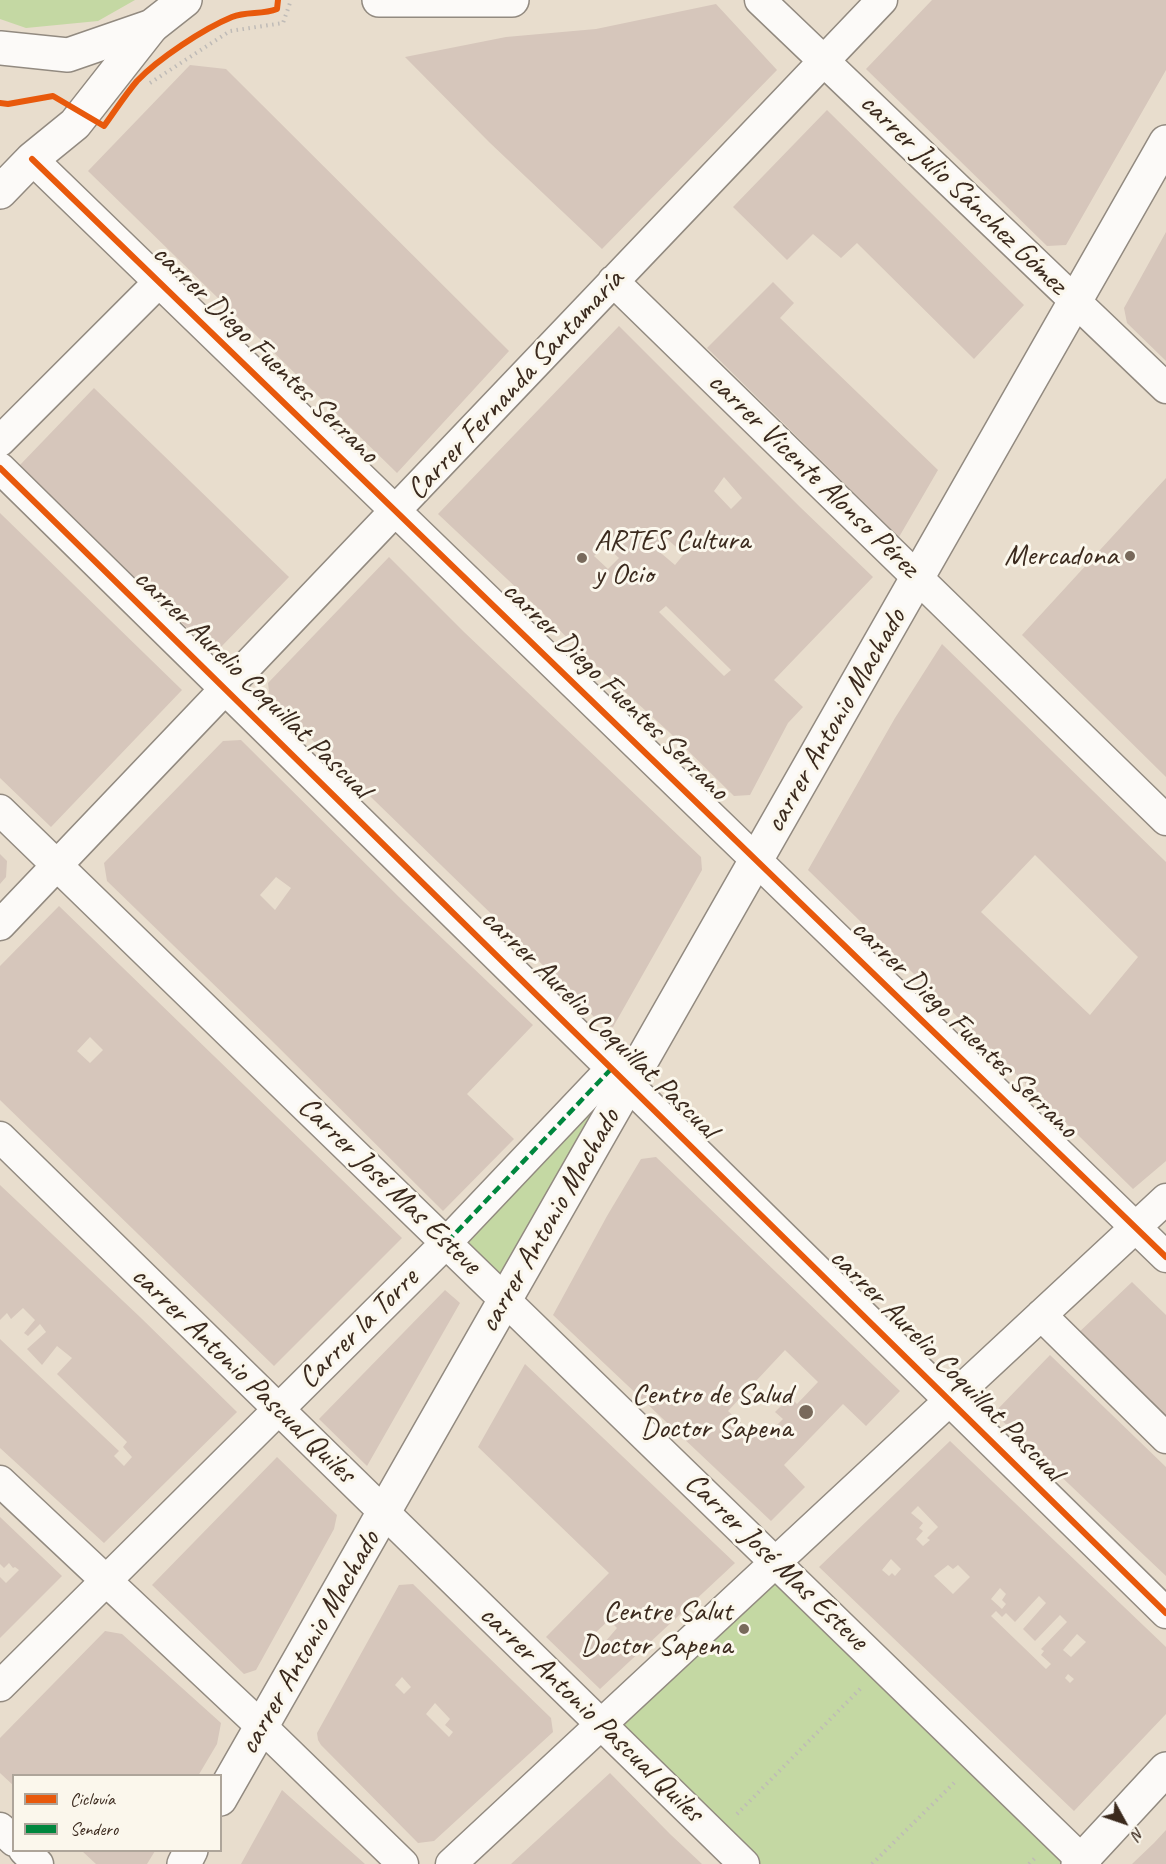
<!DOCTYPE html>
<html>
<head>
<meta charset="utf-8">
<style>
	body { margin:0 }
	#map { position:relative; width:1166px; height:1864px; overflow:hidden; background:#e8ddcd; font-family:Caveat,sans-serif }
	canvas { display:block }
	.legend { position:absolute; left:12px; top:1774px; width:210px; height:78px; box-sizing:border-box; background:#fbf7ec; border:2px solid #aea59a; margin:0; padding:8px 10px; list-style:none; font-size:18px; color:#3b2a1e }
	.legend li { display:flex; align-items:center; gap:12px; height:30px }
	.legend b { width:30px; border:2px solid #aea59a }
	.north { position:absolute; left:1094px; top:1792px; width:60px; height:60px; -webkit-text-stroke:4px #fbf7ec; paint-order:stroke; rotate:130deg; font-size:16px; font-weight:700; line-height:24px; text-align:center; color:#3b2a1e }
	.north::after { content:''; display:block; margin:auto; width:21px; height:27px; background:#3b2a1e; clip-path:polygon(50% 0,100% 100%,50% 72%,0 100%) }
</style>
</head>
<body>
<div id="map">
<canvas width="1166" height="1864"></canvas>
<ul class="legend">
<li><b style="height:8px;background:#e8590c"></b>Ciclovía</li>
<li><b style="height:8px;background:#00873e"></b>Sendero</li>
</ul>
<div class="north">N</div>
</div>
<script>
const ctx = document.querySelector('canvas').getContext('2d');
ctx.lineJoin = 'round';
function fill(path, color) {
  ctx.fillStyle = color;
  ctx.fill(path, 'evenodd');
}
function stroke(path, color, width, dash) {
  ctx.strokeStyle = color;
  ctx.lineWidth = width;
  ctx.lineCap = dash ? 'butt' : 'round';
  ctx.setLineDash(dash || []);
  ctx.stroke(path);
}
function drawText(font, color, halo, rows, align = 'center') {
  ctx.font = font + ' Caveat,sans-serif';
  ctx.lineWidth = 6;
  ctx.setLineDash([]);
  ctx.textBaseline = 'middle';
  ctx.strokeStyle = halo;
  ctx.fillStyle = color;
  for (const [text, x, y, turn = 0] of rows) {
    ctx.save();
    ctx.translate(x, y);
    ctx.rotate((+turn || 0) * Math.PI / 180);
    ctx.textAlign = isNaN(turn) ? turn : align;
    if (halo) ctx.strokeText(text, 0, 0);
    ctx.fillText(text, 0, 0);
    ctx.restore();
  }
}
fill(new Path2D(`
	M 0,0 L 135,0 L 98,21 L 26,28 L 0,19 Z
	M 611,1086 L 505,1289 L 456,1242 Z
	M 776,1562 L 1078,1864 L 744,1864 L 601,1724 Z`), '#c4d8a3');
fill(new Path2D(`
	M 932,0 L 1166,0 L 1166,70 L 1066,245 L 1047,246 L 866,69 Z
	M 716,4 L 777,70 L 602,249 L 489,142 L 405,57 L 506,37 L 596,29 Z
	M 190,65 L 226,69 L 509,351 L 397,473 L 88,171 Z
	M 827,110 L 1024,305 L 974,359 L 857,243 L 841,258 L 813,234 L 787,260 L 733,207 Z
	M 1166,232 L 1166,361 L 1127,323 L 1124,308 Z
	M 773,282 L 794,303 L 780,318 L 938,470 L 899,537 L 707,348 Z
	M 619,326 L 800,507 L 873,577 L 774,680 L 803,707 L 788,723 L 750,795 L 734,796 L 668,731 L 581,652 L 541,611 L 438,514 ZM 724,477 L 742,498 L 731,509 L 714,491 ZM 666,538 L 684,554 L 675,565 L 655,548 ZM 605,545 L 619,558 L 608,569 L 594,556 ZM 666,606 L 731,670 L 724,676 L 659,612 Z
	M 94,388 L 289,577 L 220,648 L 205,645 L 19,466 Z
	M 1166,478 L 1166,777 L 1022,635 Z
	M 0,513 L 182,690 L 51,827 L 0,778 Z
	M 389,557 L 464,632 L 701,857 L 702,870 L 613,1027 L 603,1026 L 512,934 L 270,699 L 268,683 Z
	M 942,644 L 1166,862 L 1166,1161 L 1133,1189 L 808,870 L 895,718 ZM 1035,855 L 1138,957 L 1090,1015 L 981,912 Z
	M 241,740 L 404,902 L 533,1025 L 467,1094 L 514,1139 L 443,1211 L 270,1039 L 107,881 L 104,863 L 223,741 ZM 276,877 L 291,888 L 275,910 L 260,895 Z
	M 0,854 L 7,861 L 6,877 L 0,884 Z
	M 59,906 L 402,1238 L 274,1366 L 0,1100 L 0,966 ZM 90,1037 L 103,1050 L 90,1063 L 77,1051 Z
	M 656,1157 L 900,1391 L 866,1426 L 843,1404 L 784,1465 L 805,1487 L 771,1521 L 553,1315 L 607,1216 L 641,1159 ZM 785,1350 L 818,1382 L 797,1404 L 790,1397 L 775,1412 L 783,1419 L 761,1441 L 728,1411 Z
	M 0,1185 L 140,1317 L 237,1412 L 104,1543 L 0,1448 L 0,1339 L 119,1451 L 114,1456 L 124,1466 L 132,1457 L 123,1447 L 127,1442 L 57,1374 L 72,1358 L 57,1346 L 42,1365 L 27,1349 L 46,1332 L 40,1324 L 28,1336 L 24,1333 L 35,1320 L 23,1308 L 11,1319 L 7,1313 L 0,1320 Z
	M 1132,1282 L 1166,1315 L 1166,1424 L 1075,1336 Z
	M 445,1290 L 460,1303 L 367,1466 L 319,1419 Z
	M 1050,1355 L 1166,1467 L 1166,1576 L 994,1413 Z
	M 525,1364 L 735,1563 L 600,1689 L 546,1637 L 609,1573 L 478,1447 ZM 609,1620 L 617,1628 L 605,1642 L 595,1633 Z
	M 950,1441 L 1166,1647 L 1166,1714 L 1074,1811 L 819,1567 ZM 918,1506 L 938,1527 L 927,1538 L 930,1540 L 923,1546 L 916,1539 L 923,1531 L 919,1528 L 923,1523 L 911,1513 ZM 891,1559 L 901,1569 L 895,1576 L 892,1573 L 889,1576 L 882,1570 ZM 948,1565 L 953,1569 L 958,1565 L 970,1577 L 953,1594 L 934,1576 ZM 1000,1588 L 1006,1594 L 1002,1600 L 1006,1604 L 1002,1609 L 991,1599 ZM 1039,1596 L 1046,1603 L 1023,1629 L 1035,1641 L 1060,1615 L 1067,1622 L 1041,1649 L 1044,1651 L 1041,1655 L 1051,1664 L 1046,1669 L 991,1616 L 996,1611 L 1002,1617 L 1006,1613 L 1015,1622 ZM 1077,1634 L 1086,1642 L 1071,1657 L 1063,1650 ZM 1068,1674 L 1074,1679 L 1070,1683 L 1065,1678 Z
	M 277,1457 L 337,1515 L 334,1529 L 256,1670 L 244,1674 L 152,1585 Z
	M 0,1517 L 62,1576 L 0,1638 L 0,1577 L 6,1583 L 19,1570 L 15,1567 L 13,1568 L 9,1563 L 4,1568 L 0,1564 Z
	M 413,1584 L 551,1718 L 553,1732 L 434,1841 L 418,1843 L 321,1745 L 318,1740 L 317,1733 L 399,1585 ZM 402,1677 L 411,1687 L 404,1694 L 395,1685 ZM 435,1703 L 450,1719 L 445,1725 L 453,1732 L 449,1737 L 426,1714 Z
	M 105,1631 L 122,1634 L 221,1723 L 217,1744 L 198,1776 L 14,1776 L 14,1786 L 0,1773 L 0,1738 Z
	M 610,1773 L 670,1834 L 702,1864 L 511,1864 Z
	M 282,1790 L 365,1864 L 241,1864 Z
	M 1166,1830 L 1166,1864 L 1132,1864 L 1154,1843 Z
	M 82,1851 L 155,1851 L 147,1864 L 96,1864 Z`), '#d6c6bb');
const street = new Path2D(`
	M 760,0 L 1166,388
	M 32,159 L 1166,1257
	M 613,281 L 1166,820
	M 0,441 L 159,282
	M 0,468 L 1166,1613
	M 0,810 L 1086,1864
	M 0,925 L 882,0
	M 0,1137 L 744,1864
	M 1041,1315 L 1166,1438
	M 0,1481 L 262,1727 L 403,1864
	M 0,1686 L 447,1242 L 612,1068
	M 0,1828 L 14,1841
	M 24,1850 L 38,1864
	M 451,1864 L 1166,1199`);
const secondary = new Path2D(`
	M 0,192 L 32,159 L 75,124 L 152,26
	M 220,1799 L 1166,142
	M 184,1864 L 191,1850
	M 1078,1864 L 1166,1769`);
const highway = new Path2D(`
	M 379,0 L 512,0
	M 0,48 L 68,55 L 152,26 L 185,0`);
stroke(street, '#928a80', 33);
stroke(secondary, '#928a80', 36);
stroke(highway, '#928a80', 36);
stroke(new Path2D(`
	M 150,83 L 230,31 L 283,23 L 291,0
	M 737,1814 L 862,1687
	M 872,1864 L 956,1781
	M 1029,1864 L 1035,1858`), '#bfbbb7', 4, [1.5, 4.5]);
stroke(street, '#fcfaf8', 30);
stroke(secondary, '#fcfaf8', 33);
stroke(highway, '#fcfaf8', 33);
stroke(new Path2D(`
	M 447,1242 L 612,1068`), '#00873e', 4.5, [9, 4.5]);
stroke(new Path2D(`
	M 0,103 L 8,104 L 53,96 L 104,126 C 115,111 125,95 137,81 C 158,59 203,29 232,17 C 247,11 262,15 277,9 L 278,0
	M 32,159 L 1166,1257
	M 0,468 L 1166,1613`), '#e8590c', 6);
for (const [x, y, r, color] of [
	[1130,556,6,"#78695b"],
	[582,558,6,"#78695b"],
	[806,1412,8,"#78695b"],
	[744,1629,6,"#78695b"]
]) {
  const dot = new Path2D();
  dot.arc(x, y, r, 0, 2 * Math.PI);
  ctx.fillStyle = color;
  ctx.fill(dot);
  stroke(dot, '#fbf7ec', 2);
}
drawText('30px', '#3b2a1e', '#fbf7ec', [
	["carrer Julio Sánchez Gómez",963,194,44],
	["carrer Diego Fuentes Serrano",265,354,44],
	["Carrer Fernanda Santamaría",516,385,-47],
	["carrer Vicente Alonso Pérez",813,475,44],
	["carrer Aurelio Coquillat Pascual",252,684,44],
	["carrer Diego Fuentes Serrano",615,691,44],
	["carrer Antonio Machado",836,721,-60],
	["carrer Aurelio Coquillat Pascual",599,1024,44],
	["carrer Diego Fuentes Serrano",964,1029,44],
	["Carrer José Mas Esteve",389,1186,44],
	["carrer Antonio Machado",550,1221,-60],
	["Carrer la Torre",359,1329,-45],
	["carrer Aurelio Coquillat Pascual",946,1365,45],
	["carrer Antonio Pascual Quiles",243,1375,44],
	["Carrer José Mas Esteve",776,1562,44],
	["carrer Antonio Machado",310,1643,-60],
	["carrer Antonio Pascual Quiles",591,1714,44]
]);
drawText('30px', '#3b2a1e', '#fbf7ec', [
	["ARTES Cultura",594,541,"left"],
	["y Ocio",594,575,"left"],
	["Mercadona",1118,556],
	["Centro de Salud",792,1395],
	["Doctor Sapena",792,1429],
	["Centre Salut",732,1612],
	["Doctor Sapena",732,1646]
], 'right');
</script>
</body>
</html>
